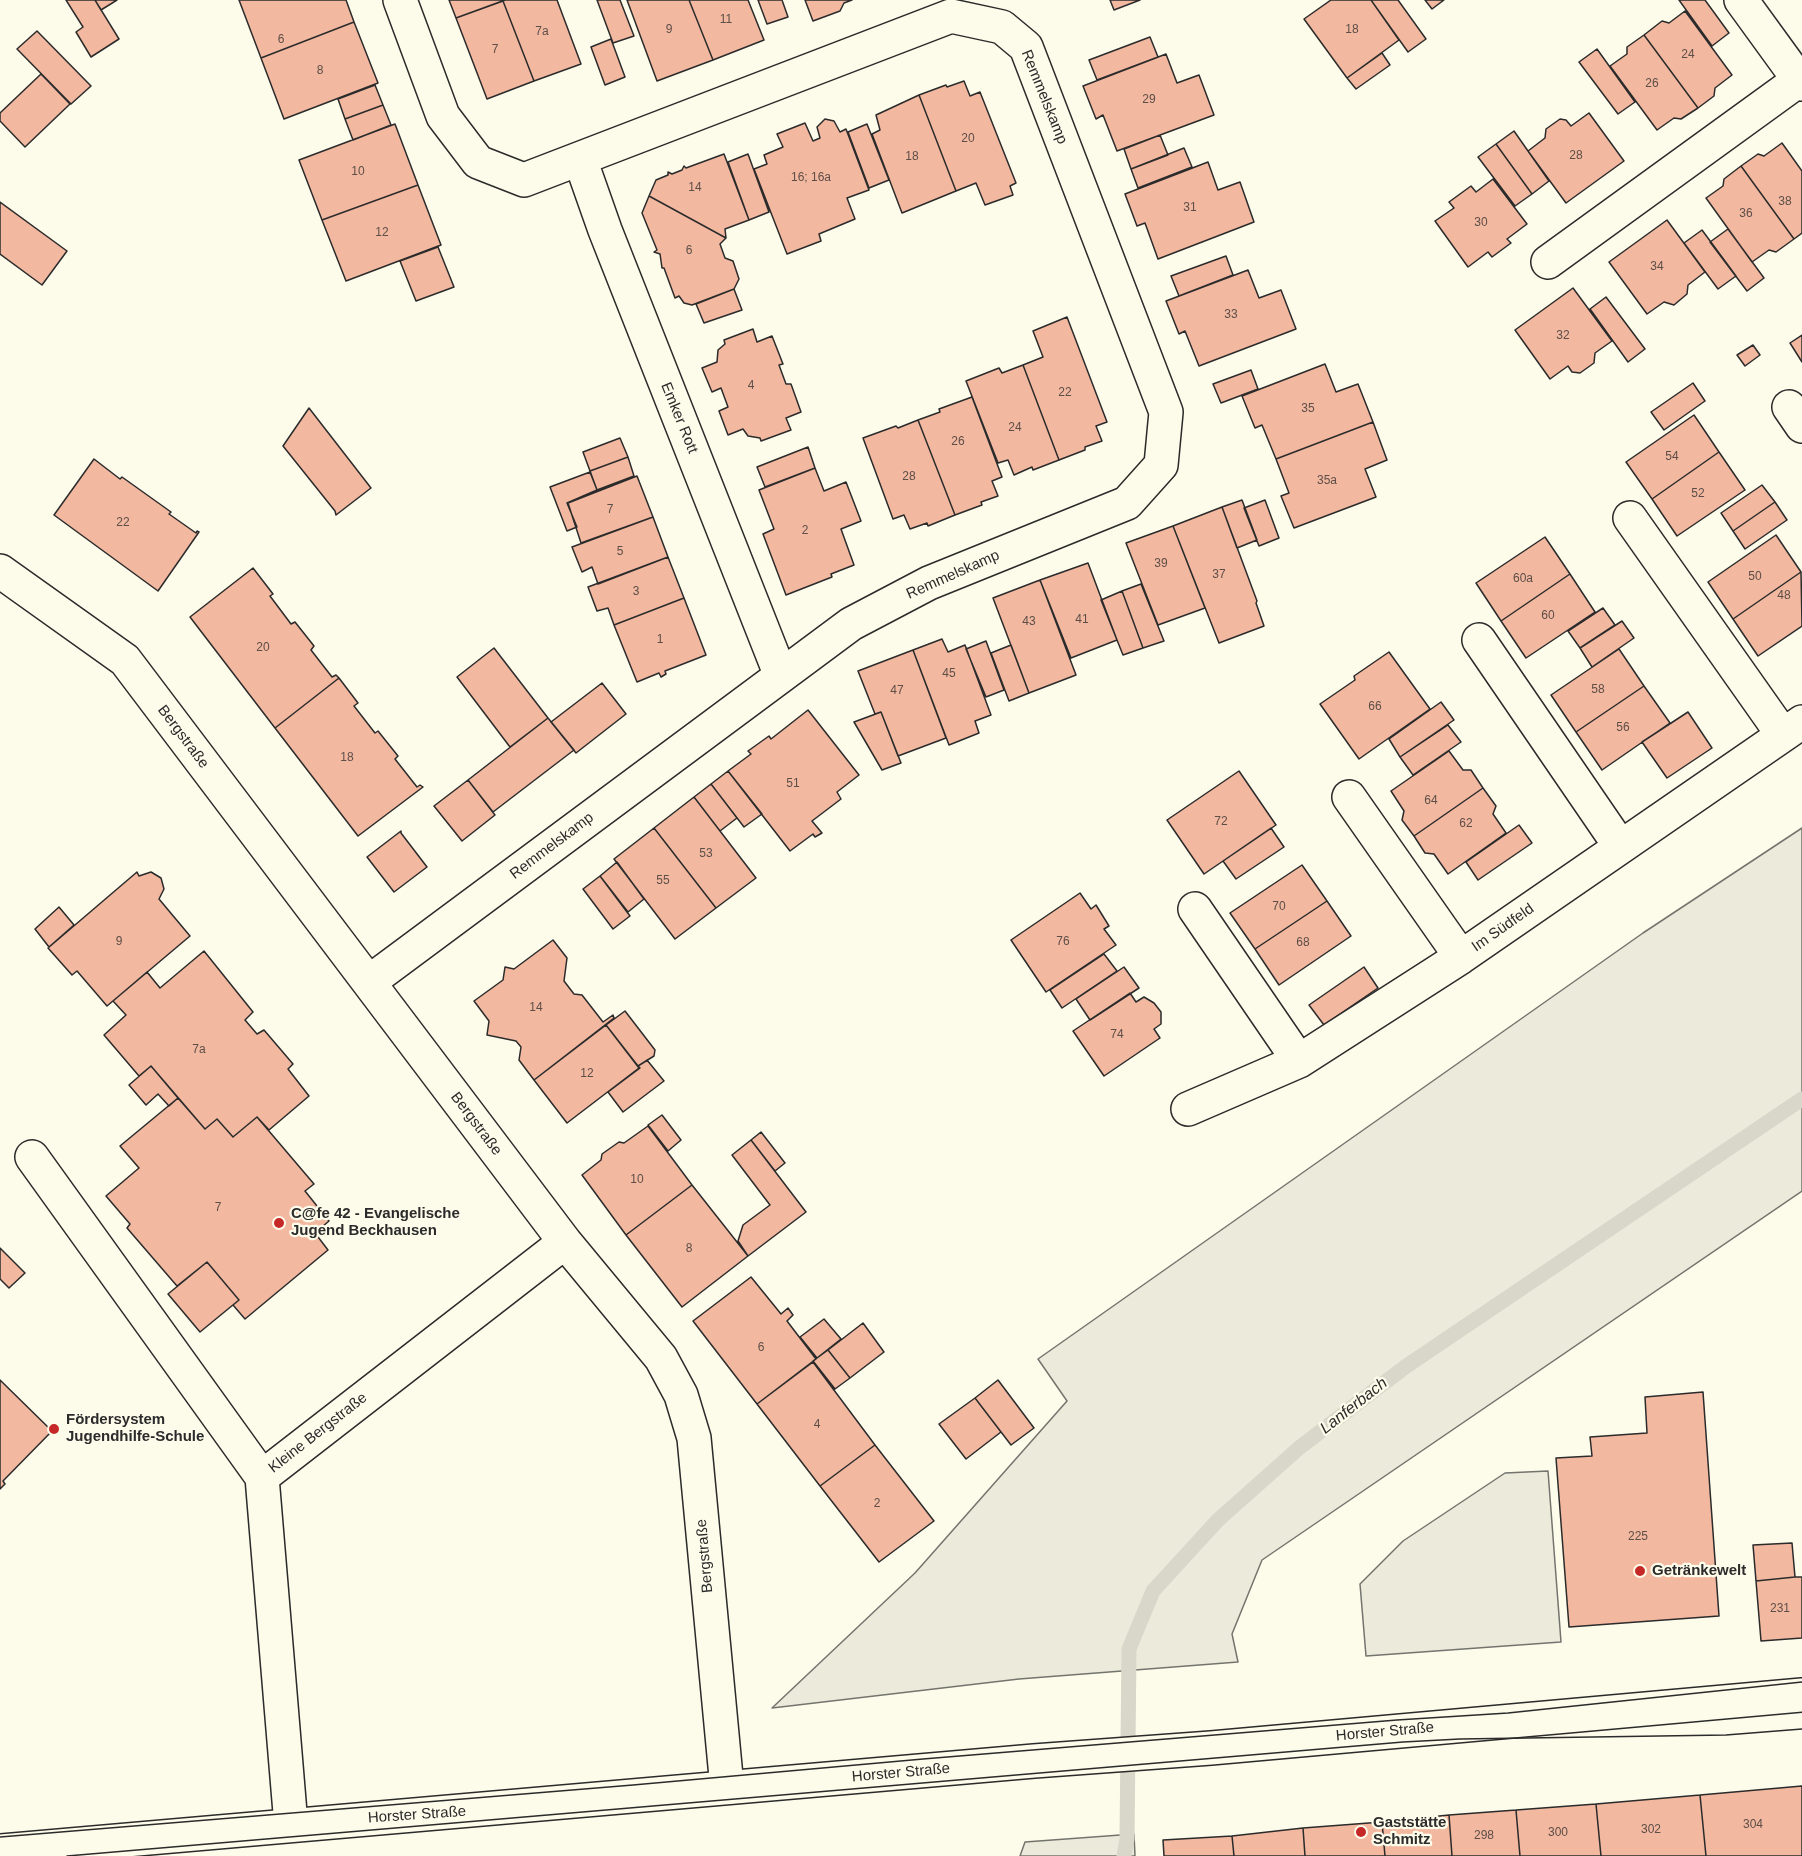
<!DOCTYPE html>
<html>
<head>
<meta charset="utf-8">
<style>
	body { margin:0 }
	canvas { display:block; background:#fdfbea }
</style>
</head>
<body>
<canvas width="1802" height="1856"></canvas>
<script>
const ctx = document.querySelector('canvas').getContext('2d');
ctx.lineJoin = 'round';
function fill(path, color) {
  ctx.fillStyle = color;
  ctx.fill(path, 'evenodd');
}
function stroke(path, color, width, dash) {
  ctx.strokeStyle = color;
  ctx.lineWidth = width;
  ctx.lineCap = dash ? 'butt' : 'round';
  ctx.setLineDash(dash || []);
  ctx.stroke(path);
}
function drawText(font, color, halo, rows, align = 'center') {
  ctx.font = font + ' Arial,sans-serif';
  ctx.lineWidth = 4.5;
  ctx.setLineDash([]);
  ctx.textBaseline = 'middle';
  ctx.strokeStyle = halo;
  ctx.fillStyle = color;
  for (const [text, x, y, turn = 0] of rows) {
    ctx.save();
    ctx.translate(x, y);
    ctx.rotate((+turn || 0) * Math.PI / 180);
    ctx.textAlign = isNaN(turn) ? turn : align;
    if (halo) ctx.strokeText(text, 0, 0);
    ctx.fillText(text, 0, 0);
    ctx.restore();
  }
}
const green = new Path2D(`
	M 1802,828 L 1802,1191 L 1262,1560 L 1232,1634 L 1238,1662 L 1019,1679 L 772,1708 L 915,1573 L 1067,1401 L 1038,1359 L 1643,933 Z
	M 1134,1834 L 1135,1856 L 1020,1856 L 1025,1842 Z`);
fill(green, '#ecebdb');
stroke(green, '#74746e', 1.5);
const parking = new Path2D(`
	M 1548,1471 L 1561,1642 L 1366,1656 L 1360,1584 L 1403,1541 L 1505,1473 Z`);
fill(parking, '#eceadb');
stroke(parking, '#74746e', 1.5);
stroke(new Path2D(`
	M 1124,1856 L 1127,1839 L 1129,1649 L 1153,1591 L 1218,1520 L 1299,1448 L 1405,1367 L 1802,1099`), '#d8d7c9', 15);
const building = new Path2D(`
	M 66,0 L 95,0 L 119,39 L 91,57 L 76,32 L 83,27 Z
	M 95,0 L 117,0 L 101,10 Z
	M 239,0 L 346,0 L 354,22 L 261,58 Z
	M 449,0 L 505,0 L 456,18 Z
	M 505,0 L 557,0 L 581,64 L 534,81 L 503,1 Z
	M 597,0 L 620,0 L 634,36 L 613,43 Z
	M 627,0 L 689,0 L 713,60 L 657,81 Z
	M 689,0 L 748,0 L 764,40 L 713,60 Z
	M 758,0 L 782,0 L 788,17 L 767,24 Z
	M 805,0 L 852,0 L 844,3 L 840,11 L 813,21 Z
	M 1110,0 L 1140,0 L 1114,10 Z
	M 1331,0 L 1371,0 L 1399,40 L 1347,78 L 1304,19 Z
	M 1371,0 L 1398,0 L 1426,39 L 1408,52 Z
	M 1425,0 L 1444,0 L 1432,9 Z
	M 1679,0 L 1705,0 L 1729,33 L 1712,46 Z
	M 503,1 L 534,81 L 487,99 L 456,18 Z
	M 1685,11 L 1732,75 L 1715,88 L 1714,96 L 1698,108 L 1644,35 L 1662,21 L 1669,23 Z
	M 354,22 L 378,83 L 284,119 L 261,58 Z
	M 37,31 L 91,86 L 71,104 L 17,49 Z
	M 1644,35 L 1698,108 L 1681,119 L 1674,118 L 1657,130 L 1610,66 L 1627,54 L 1627,47 Z
	M 1150,37 L 1158,57 L 1097,80 L 1089,60 Z
	M 611,39 L 625,77 L 605,85 L 591,47 Z
	M 1597,49 L 1635,102 L 1618,114 L 1579,62 Z
	M 1382,53 L 1390,65 L 1356,89 L 1347,78 Z
	M 1166,54 L 1177,83 L 1199,75 L 1214,115 L 1117,151 L 1103,115 L 1096,119 L 1083,86 Z
	M 41,74 L 70,104 L 25,147 L 0,121 L 0,113 Z
	M 964,81 L 970,96 L 980,92 L 1016,183 L 1010,186 L 1013,195 L 985,205 L 976,183 L 956,191 L 919,95 L 946,85 L 947,87 Z
	M 375,85 L 383,105 L 345,119 L 338,99 Z
	M 919,95 L 956,191 L 902,213 L 872,134 L 880,130 L 876,115 Z
	M 383,105 L 391,125 L 353,140 L 345,119 Z
	M 1589,113 L 1624,161 L 1566,203 L 1528,151 L 1545,138 L 1546,129 L 1560,119 L 1566,120 L 1571,126 Z
	M 825,119 L 834,121 L 840,132 L 846,129 L 869,190 L 847,198 L 855,219 L 819,234 L 821,241 L 787,254 L 754,169 L 767,164 L 764,155 L 783,147 L 777,134 L 805,123 L 813,141 L 820,138 L 817,127 Z
	M 395,124 L 418,185 L 322,220 L 299,160 Z
	M 867,124 L 889,180 L 869,188 L 848,132 Z
	M 1514,131 L 1549,181 L 1532,194 L 1496,144 Z
	M 1160,135 L 1168,155 L 1131,169 L 1124,149 Z
	M 1782,143 L 1802,171 L 1802,233 L 1794,239 L 1741,166 L 1758,154 L 1764,156 Z
	M 1496,144 L 1532,194 L 1515,206 L 1478,157 Z
	M 1184,148 L 1192,167 L 1138,188 L 1131,169 Z
	M 724,154 L 749,220 L 725,229 L 726,238 L 649,196 L 656,180 L 668,175 L 668,172 L 672,174 L 682,170 L 684,166 L 686,168 Z
	M 748,154 L 769,212 L 749,220 L 728,162 Z
	M 1208,162 L 1218,190 L 1240,182 L 1254,222 L 1158,259 L 1145,223 L 1137,226 L 1125,194 Z
	M 1741,166 L 1794,239 L 1776,252 L 1769,250 L 1752,262 L 1706,198 L 1723,186 L 1724,179 Z
	M 1493,179 L 1527,224 L 1507,239 L 1511,243 L 1492,257 L 1488,252 L 1468,267 L 1435,221 L 1454,208 L 1449,202 L 1471,186 L 1476,192 Z
	M 418,185 L 441,245 L 346,281 L 322,220 Z
	M 649,196 L 726,238 L 720,244 L 725,258 L 733,261 L 739,279 L 734,289 L 692,305 L 684,303 L 679,296 L 675,298 L 664,268 L 662,268 L 660,254 L 654,252 L 657,250 L 642,213 Z
	M 0,202 L 67,251 L 42,285 L 0,254 Z
	M 1667,220 L 1705,272 L 1688,285 L 1687,294 L 1674,305 L 1664,302 L 1647,314 L 1609,262 Z
	M 1728,229 L 1764,278 L 1747,291 L 1710,242 Z
	M 1702,230 L 1736,276 L 1718,289 L 1684,243 Z
	M 438,247 L 454,287 L 416,301 L 400,261 Z
	M 1226,256 L 1233,275 L 1179,296 L 1171,276 Z
	M 1248,270 L 1259,298 L 1281,290 L 1296,329 L 1199,366 L 1185,331 L 1179,334 L 1166,301 Z
	M 1573,288 L 1612,341 L 1595,353 L 1594,363 L 1580,373 L 1572,372 L 1568,366 L 1550,379 L 1515,330 Z
	M 734,289 L 742,310 L 704,323 L 696,304 Z
	M 1606,297 L 1645,349 L 1628,362 L 1590,309 Z
	M 1067,317 L 1107,422 L 1096,426 L 1102,441 L 1085,447 L 1085,450 L 1059,460 L 1023,365 L 1043,357 L 1033,331 Z
	M 753,329 L 757,342 L 772,336 L 783,364 L 779,365 L 786,384 L 791,384 L 801,412 L 786,418 L 791,430 L 761,441 L 760,438 L 748,436 L 743,429 L 728,435 L 719,411 L 728,407 L 721,388 L 712,392 L 702,368 L 717,362 L 718,350 L 725,344 L 724,340 Z
	M 1802,335 L 1802,362 L 1790,343 Z
	M 1753,345 L 1760,355 L 1745,366 L 1737,355 Z
	M 1325,364 L 1336,392 L 1358,384 L 1373,422 L 1276,459 L 1262,425 L 1255,428 L 1242,396 Z
	M 1023,365 L 1059,460 L 1033,470 L 1032,467 L 1014,475 L 1008,460 L 998,463 L 966,381 L 999,368 L 1002,373 Z
	M 1251,370 L 1258,389 L 1221,403 L 1213,384 Z
	M 1693,383 L 1705,401 L 1664,430 L 1651,412 Z
	M 972,397 L 1002,477 L 992,481 L 998,496 L 981,502 L 982,505 L 955,515 L 918,420 L 940,412 L 939,409 Z
	M 309,408 L 371,488 L 336,515 L 335,511 L 283,446 Z
	M 1694,415 L 1719,452 L 1652,499 L 1626,462 Z
	M 918,420 L 955,515 L 928,526 L 927,523 L 910,529 L 904,515 L 893,519 L 863,438 L 896,426 L 898,428 Z
	M 1373,422 L 1387,460 L 1365,469 L 1376,497 L 1294,528 L 1281,496 L 1289,493 L 1276,459 Z
	M 620,438 L 628,457 L 590,471 L 583,452 Z
	M 808,447 L 815,468 L 765,487 L 757,467 Z
	M 1719,452 L 1745,490 L 1677,536 L 1652,499 Z
	M 628,457 L 634,476 L 597,490 L 590,471 Z
	M 94,459 L 120,479 L 122,477 L 171,512 L 169,514 L 196,533 L 197,531 L 199,532 L 158,591 L 54,515 Z
	M 815,468 L 824,491 L 846,482 L 861,521 L 841,529 L 854,565 L 831,574 L 832,577 L 786,595 L 763,534 L 774,529 L 759,490 Z
	M 590,472 L 597,490 L 567,503 L 577,527 L 567,531 L 550,487 Z
	M 637,476 L 653,517 L 581,543 L 568,503 Z
	M 1762,485 L 1775,502 L 1733,531 L 1721,513 Z
	M 1242,500 L 1257,540 L 1237,548 L 1222,507 Z
	M 1265,500 L 1279,538 L 1259,546 L 1244,508 Z
	M 1775,502 L 1787,520 L 1745,549 L 1733,531 Z
	M 1222,507 L 1257,601 L 1256,603 L 1264,626 L 1219,643 L 1173,526 Z
	M 653,517 L 668,557 L 598,584 L 592,567 L 582,572 L 572,547 Z
	M 1173,526 L 1205,608 L 1158,625 L 1126,543 Z
	M 1776,535 L 1801,572 L 1733,619 L 1708,582 Z
	M 1545,537 L 1570,574 L 1501,621 L 1476,583 Z
	M 668,557 L 684,598 L 614,625 L 608,608 L 597,611 L 588,587 Z
	M 1088,563 L 1117,640 L 1071,658 L 1040,580 Z
	M 253,568 L 273,594 L 270,596 L 291,624 L 295,622 L 314,646 L 311,650 L 332,677 L 336,675 L 339,678 L 275,728 L 190,617 Z
	M 1801,572 L 1802,626 L 1758,656 L 1733,619 Z
	M 1570,574 L 1595,612 L 1526,658 L 1501,621 Z
	M 1040,580 L 1076,675 L 1029,693 L 993,598 Z
	M 1141,584 L 1164,641 L 1143,648 L 1122,591 Z
	M 1122,591 L 1143,648 L 1123,655 L 1101,600 Z
	M 684,598 L 706,655 L 665,671 L 666,674 L 661,677 L 659,673 L 637,682 L 614,625 Z
	M 1603,608 L 1615,625 L 1580,648 L 1568,631 Z
	M 1622,621 L 1634,638 L 1592,667 L 1580,648 Z
	M 942,639 L 948,652 L 965,645 L 991,715 L 975,721 L 979,733 L 949,745 L 913,650 Z
	M 986,641 L 1004,690 L 986,697 L 966,649 Z
	M 1011,645 L 1029,693 L 1009,701 L 991,653 Z
	M 494,648 L 548,718 L 510,747 L 457,677 Z
	M 1619,649 L 1644,686 L 1576,732 L 1551,695 Z
	M 913,650 L 946,738 L 898,756 L 881,712 L 875,714 L 858,671 Z
	M 1389,652 L 1430,709 L 1359,759 L 1320,704 L 1355,680 L 1354,676 Z
	M 339,678 L 358,703 L 354,706 L 375,733 L 378,731 L 398,756 L 395,759 L 417,787 L 420,785 L 423,787 L 358,836 L 275,728 Z
	M 602,683 L 626,714 L 576,753 L 551,722 Z
	M 1644,686 L 1670,723 L 1602,770 L 1576,732 Z
	M 1441,702 L 1454,720 L 1400,757 L 1389,739 Z
	M 808,710 L 859,775 L 837,792 L 841,799 L 812,821 L 822,833 L 815,837 L 813,834 L 790,851 L 728,771 L 751,754 L 748,751 L 769,736 L 771,739 Z
	M 881,712 L 901,763 L 882,770 L 854,722 Z
	M 1688,712 L 1712,748 L 1667,778 L 1642,742 Z
	M 548,718 L 574,750 L 493,812 L 468,780 Z
	M 1448,725 L 1461,742 L 1413,775 L 1400,757 Z
	M 1449,751 L 1463,770 L 1471,770 L 1483,788 L 1414,836 L 1402,820 L 1404,811 L 1391,791 Z
	M 728,771 L 762,814 L 744,827 L 711,784 Z
	M 1239,771 L 1276,825 L 1204,874 L 1167,820 Z
	M 468,780 L 495,815 L 462,841 L 434,806 Z
	M 711,784 L 737,818 L 720,831 L 694,797 Z
	M 1483,788 L 1496,806 L 1493,814 L 1506,833 L 1448,874 L 1434,854 L 1425,853 L 1414,836 Z
	M 694,797 L 756,878 L 716,908 L 654,828 Z
	M 1519,825 L 1532,843 L 1478,880 L 1466,862 Z
	M 654,828 L 716,908 L 675,939 L 614,859 Z
	M 1271,828 L 1284,847 L 1236,879 L 1223,861 Z
	M 401,831 L 401,833 L 427,867 L 394,892 L 367,857 Z
	M 617,862 L 644,899 L 628,912 L 600,876 Z
	M 1302,865 L 1327,901 L 1255,949 L 1230,913 Z
	M 137,872 L 139,876 L 151,872 L 161,878 L 164,889 L 159,899 L 190,936 L 107,1006 L 77,971 L 72,975 L 48,948 Z
	M 600,876 L 630,916 L 613,929 L 583,889 Z
	M 1080,893 L 1091,909 L 1096,905 L 1109,926 L 1104,929 L 1116,945 L 1046,992 L 1011,940 Z
	M 1327,901 L 1351,936 L 1279,985 L 1255,949 Z
	M 59,907 L 74,925 L 49,947 L 35,929 Z
	M 553,940 L 567,958 L 564,981 L 574,994 L 582,995 L 603,1022 L 613,1015 L 614,1018 L 534,1080 L 519,1060 L 521,1047 L 516,1041 L 487,1035 L 489,1021 L 474,1001 L 503,980 L 505,967 L 514,969 Z
	M 204,951 L 253,1012 L 245,1020 L 257,1034 L 264,1030 L 293,1064 L 288,1069 L 309,1096 L 269,1130 L 257,1117 L 233,1137 L 217,1119 L 205,1129 L 151,1066 L 139,1076 L 104,1035 L 126,1015 L 113,1001 L 147,972 L 160,988 Z
	M 1104,954 L 1117,971 L 1062,1008 L 1050,990 Z
	M 1124,967 L 1139,988 L 1090,1020 L 1076,999 Z
	M 1364,967 L 1378,988 L 1324,1025 L 1309,1005 Z
	M 1130,993 L 1136,1002 L 1144,997 L 1154,1003 L 1161,1012 L 1161,1024 L 1154,1029 L 1160,1038 L 1104,1076 L 1073,1031 Z
	M 625,1011 L 655,1050 L 654,1056 L 638,1066 L 606,1025 Z
	M 606,1025 L 639,1068 L 567,1123 L 534,1080 Z
	M 647,1060 L 664,1081 L 623,1112 L 608,1092 L 640,1068 L 638,1066 Z
	M 151,1066 L 178,1098 L 169,1106 L 158,1094 L 146,1105 L 129,1085 Z
	M 178,1098 L 205,1129 L 217,1119 L 233,1137 L 257,1117 L 314,1184 L 305,1191 L 329,1221 L 315,1233 L 328,1250 L 245,1319 L 233,1305 L 239,1300 L 207,1262 L 177,1286 L 127,1228 L 130,1224 L 106,1196 L 139,1168 L 120,1146 Z
	M 662,1115 L 681,1140 L 668,1151 L 648,1125 Z
	M 648,1126 L 692,1185 L 626,1235 L 582,1175 L 601,1160 L 602,1154 L 619,1142 L 624,1143 Z
	M 761,1132 L 785,1163 L 775,1171 L 751,1140 Z
	M 751,1140 L 806,1212 L 748,1256 L 738,1241 L 743,1225 L 770,1205 L 732,1155 Z
	M 692,1185 L 748,1256 L 682,1307 L 626,1235 Z
	M 0,1248 L 25,1273 L 9,1288 L 0,1279 Z
	M 207,1262 L 239,1300 L 200,1332 L 168,1294 Z
	M 751,1277 L 781,1314 L 788,1308 L 793,1315 L 787,1321 L 816,1359 L 757,1404 L 693,1321 Z
	M 824,1319 L 841,1339 L 817,1358 L 800,1337 Z
	M 863,1323 L 884,1352 L 850,1378 L 828,1350 Z
	M 828,1350 L 850,1378 L 835,1389 L 813,1361 Z
	M 813,1362 L 875,1445 L 820,1486 L 757,1404 Z
	M 0,1380 L 52,1431 L 3,1481 L 5,1484 L 0,1489 Z
	M 998,1380 L 1034,1428 L 1011,1445 L 975,1398 Z
	M 1703,1392 L 1719,1616 L 1569,1627 L 1556,1458 L 1592,1456 L 1590,1437 L 1647,1433 L 1645,1397 Z
	M 975,1398 L 1001,1432 L 966,1459 L 939,1424 Z
	M 875,1445 L 934,1521 L 879,1562 L 820,1486 Z
	M 1792,1543 L 1795,1577 L 1756,1581 L 1753,1545 Z
	M 1795,1577 L 1802,1577 L 1802,1638 L 1761,1641 L 1756,1581 Z
	M 1802,1786 L 1802,1856 L 1706,1856 L 1700,1795 Z
	M 1700,1795 L 1706,1856 L 1601,1856 L 1596,1804 Z
	M 1596,1804 L 1601,1856 L 1520,1856 L 1516,1810 Z
	M 1516,1810 L 1520,1856 L 1452,1856 L 1449,1815 Z
	M 1449,1815 L 1452,1856 L 1385,1856 L 1382,1822 Z
	M 1382,1822 L 1385,1856 L 1305,1856 L 1303,1828 Z
	M 1303,1828 L 1305,1856 L 1234,1856 L 1232,1836 Z
	M 1232,1836 L 1234,1856 L 1164,1856 L 1163,1840 Z`);
fill(building, '#f2b8a0');
stroke(building, '#2b2b2b', 1.5);
const minor = new Path2D(`
	M 1741,0 L 1802,84
	M 580,159 L 605,230 L 781,676
	M 1548,262 L 1799,80
	M 1789,407 L 1802,426
	M 1630,518 L 1783,735
	M 0,571 L 125,660 L 565,1242 L 661,1358 L 681,1395 L 694,1438 L 726,1777 L 730,1787
	M 1479,640 L 1620,846
	M 1349,797 L 1461,957
	M 1195,909 L 1299,1061
	M 369,982 L 851,624 L 929,583 L 1127,503 L 1161,465 L 1166,412 L 1026,47 L 1002,27 L 951,16 L 524,180 L 478,162 L 443,116 L 400,0
	M 1188,1109 L 1299,1061 L 1461,957 L 1802,722
	M 32,1157 L 262,1477
	M 291,1825 L 262,1477 L 565,1242`);
const major = new Path2D(`
	M 0,1851 L 1034,1761 L 1211,1748 L 1802,1695`);
stroke(minor, '#2b2b2b', 36);
stroke(major, '#2b2b2b', 36);
stroke(minor, '#fdfbea', 33);
stroke(major, '#fdfbea', 33);
stroke(new Path2D(`
	M 0,1837 L 633,1785 L 923,1759 L 1397,1720 L 1508,1713 L 1802,1682
	M 67,1856 L 1403,1742 L 1460,1739 L 1726,1735 L 1802,1729`), '#2b2b2b', 1.5);
for (const [x, y, r, color] of [
	[279,1223,6,"#c62828"],
	[54,1429,6,"#c62828"],
	[1640,1571,6,"#c62828"],
	[1361,1832,6,"#c62828"]
]) {
  const dot = new Path2D();
  dot.arc(x, y, r, 0, 2 * Math.PI);
  ctx.fillStyle = color;
  ctx.fill(dot);
  stroke(dot, '#fdfbea', 2);
}
drawText('12px', '#5d4e48', null, [
	["11",726,20],
	["9",669,30],
	["18",1352,30],
	["7a",542,32],
	["6",281,40],
	["7",495,50],
	["24",1688,55],
	["8",320,71],
	["26",1652,84],
	["29",1149,100],
	["20",968,139],
	["28",1576,156],
	["18",912,157],
	["10",358,172],
	["16; 16a",811,178],
	["14",695,188],
	["38",1785,202],
	["31",1190,208],
	["36",1746,214],
	["30",1481,223],
	["12",382,233],
	["6",689,251],
	["34",1657,267],
	["33",1231,315],
	["32",1563,336],
	["4",751,386],
	["22",1065,393],
	["35",1308,409],
	["24",1015,428],
	["26",958,442],
	["54",1672,457],
	["28",909,477],
	["35a",1327,481],
	["52",1698,494],
	["7",610,510],
	["22",123,523],
	["2",805,531],
	["5",620,552],
	["39",1161,564],
	["37",1219,575],
	["50",1755,577],
	["60a",1523,579],
	["3",636,592],
	["48",1784,596],
	["60",1548,616],
	["41",1082,620],
	["43",1029,622],
	["1",660,640],
	["20",263,648],
	["45",949,674],
	["58",1598,690],
	["47",897,691],
	["66",1375,707],
	["56",1623,728],
	["18",347,758],
	["51",793,784],
	["64",1431,801],
	["72",1221,822],
	["62",1466,824],
	["53",706,854],
	["55",663,881],
	["70",1279,907],
	["9",119,942],
	["76",1063,942],
	["68",1303,943],
	["14",536,1008],
	["74",1117,1035],
	["7a",199,1050],
	["12",587,1074],
	["10",637,1180],
	["7",218,1208],
	["8",689,1249],
	["6",761,1348],
	["4",817,1425],
	["2",877,1504],
	["225",1638,1537],
	["231",1780,1609],
	["304",1753,1825],
	["302",1651,1830],
	["300",1558,1833],
	["298",1484,1836]
]);
drawText('15px', '#2b2b2b', '#fdfbea', [
	["Remmelskamp",1044,97,68],
	["Emker Rott",679,418,68],
	["Remmelskamp",953,575,-24],
	["Bergstraße",183,737,53],
	["Remmelskamp",552,846,-37],
	["Im Südfeld",1503,928,-35],
	["Bergstraße",476,1124,53],
	["Kleine Bergstraße",318,1433,-38],
	["Bergstraße",705,1556,-95],
	["Horster Straße",1385,1732,-5],
	["Horster Straße",901,1773,-5],
	["Horster Straße",417,1815,-4]
]);
drawText('bold 15px', '#2b2b2b', '#fdfbea', [
	["C@fe 42 - Evangelische",291,1214],
	["Jugend Beckhausen",291,1231],
	["Fördersystem",66,1420],
	["Jugendhilfe-Schule",66,1437],
	["Getränkewelt",1652,1571],
	["Gaststätte",1373,1823],
	["Schmitz",1373,1840]
], 'left');
drawText('italic 16px', '#2b2b2b', '#fdfbea', [
	["Lanferbach",1354,1406,-38]
]);
</script>
</body>
</html>
